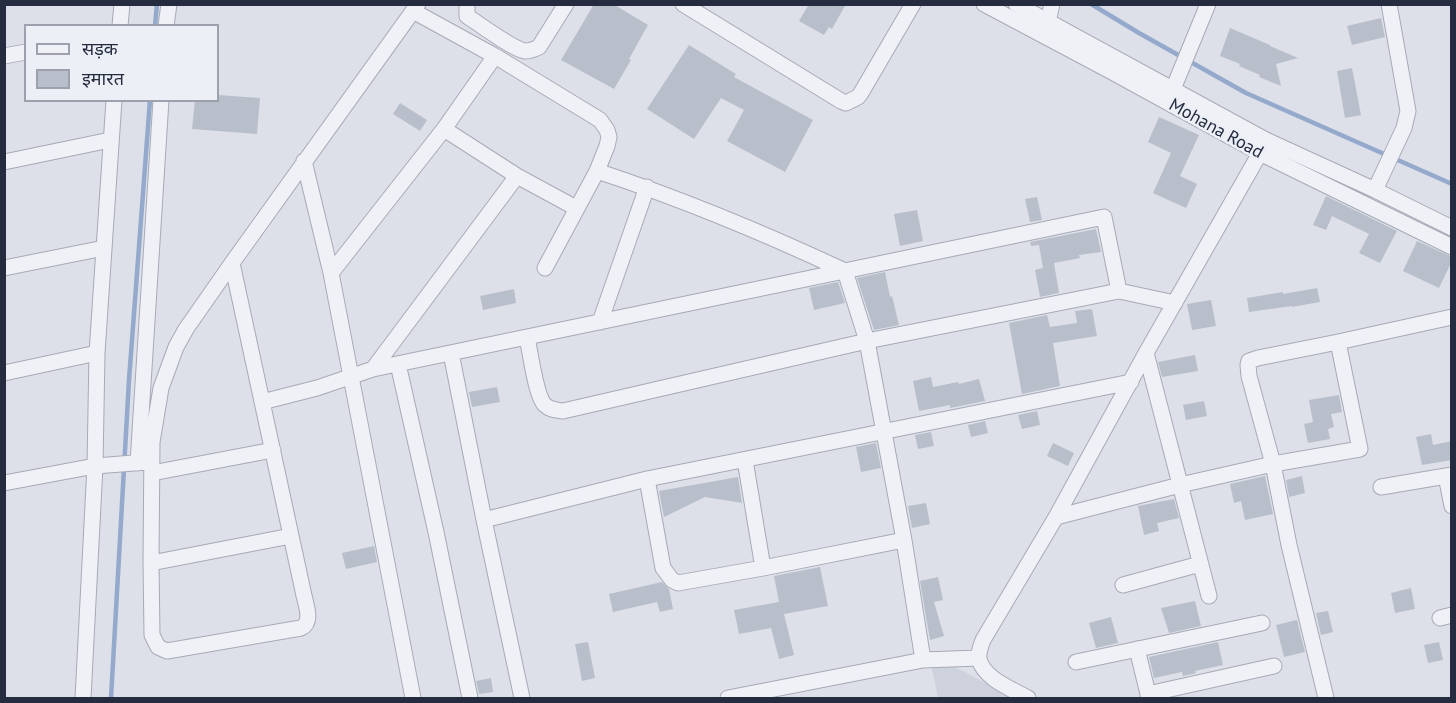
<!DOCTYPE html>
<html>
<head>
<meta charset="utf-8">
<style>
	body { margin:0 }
	#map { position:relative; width:1456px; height:703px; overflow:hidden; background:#dde0e8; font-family:"PT Sans","Noto Sans Devanagari",sans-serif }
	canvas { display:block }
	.frame { position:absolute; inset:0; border:6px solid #252c40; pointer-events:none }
	.legend { position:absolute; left:24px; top:24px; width:195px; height:78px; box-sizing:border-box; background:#eceff6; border:2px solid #9ca1ad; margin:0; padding:8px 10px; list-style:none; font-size:18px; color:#252c40 }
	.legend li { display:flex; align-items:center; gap:12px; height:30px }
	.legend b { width:30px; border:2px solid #9ca1ad }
</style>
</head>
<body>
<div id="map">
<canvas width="1456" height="703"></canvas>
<div class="frame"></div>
<ul class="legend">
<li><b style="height:8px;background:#f0f1f6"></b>सड़क</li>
<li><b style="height:16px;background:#b9becb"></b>इमारत</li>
</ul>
</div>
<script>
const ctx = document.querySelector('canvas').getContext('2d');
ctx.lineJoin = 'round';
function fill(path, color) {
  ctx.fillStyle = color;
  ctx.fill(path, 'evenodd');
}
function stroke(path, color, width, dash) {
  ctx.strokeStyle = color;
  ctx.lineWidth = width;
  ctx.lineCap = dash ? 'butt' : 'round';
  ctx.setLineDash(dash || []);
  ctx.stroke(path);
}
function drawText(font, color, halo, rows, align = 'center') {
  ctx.font = font + ' "PT Sans",sans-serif';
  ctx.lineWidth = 5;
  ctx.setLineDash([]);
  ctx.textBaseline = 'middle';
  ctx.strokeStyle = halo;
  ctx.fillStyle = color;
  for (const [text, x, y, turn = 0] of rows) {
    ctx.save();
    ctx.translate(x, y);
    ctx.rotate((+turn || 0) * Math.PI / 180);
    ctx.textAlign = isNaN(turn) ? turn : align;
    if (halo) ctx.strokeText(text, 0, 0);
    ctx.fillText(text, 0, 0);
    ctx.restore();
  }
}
fill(new Path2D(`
	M 929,654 L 967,673 L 1013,698 L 938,698 Z`), '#ced2dd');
stroke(new Path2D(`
	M 1091,4 L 1139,33 L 1246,93 L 1452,184
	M 155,26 L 157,4
	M 111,698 L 129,380 L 150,100`), '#94a9cc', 4.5);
fill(new Path2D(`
	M 594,4 L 613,4 L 648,25 L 629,59 L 631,60 L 614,89 L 561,60 Z
	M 809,4 L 846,4 L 832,29 L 829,27 L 824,35 L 799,21 Z
	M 1381,18 L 1385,37 L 1352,45 L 1347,26 Z
	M 1230,28 L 1270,45 L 1270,46 L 1298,58 L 1276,64 L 1281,86 L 1259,77 L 1260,75 L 1239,66 L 1240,64 L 1220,56 Z
	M 689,45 L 736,74 L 734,77 L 813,120 L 785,172 L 727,141 L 744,110 L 721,98 L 694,139 L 647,109 Z
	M 1352,68 L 1361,115 L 1345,118 L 1337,71 Z
	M 218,95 L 260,98 L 257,134 L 192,129 L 195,100 L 218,100 Z
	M 400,103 L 427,120 L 420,131 L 393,114 Z
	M 1159,117 L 1199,135 L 1180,176 L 1197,184 L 1186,208 L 1153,193 L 1171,153 L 1148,142 Z
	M 1326,196 L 1397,231 L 1380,263 L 1359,253 L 1369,234 L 1332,216 L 1326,230 L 1313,225 Z
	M 1037,197 L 1042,220 L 1030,222 L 1025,199 Z
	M 917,210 L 923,241 L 900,246 L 894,214 Z
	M 1096,229 L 1101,252 L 1079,255 L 1080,258 L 1054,263 L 1059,293 L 1040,297 L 1035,270 L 1043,268 L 1039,245 L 1031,246 L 1030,242 Z
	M 1417,241 L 1452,257 L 1452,261 L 1439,288 L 1403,271 Z
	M 885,272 L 890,297 L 892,296 L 899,325 L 874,330 L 857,278 Z
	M 838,282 L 845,303 L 814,310 L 809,288 Z
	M 1317,288 L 1320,302 L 1292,307 L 1292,306 L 1249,312 L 1247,298 L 1283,292 L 1283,294 Z
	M 514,289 L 516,303 L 483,310 L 480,296 Z
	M 1211,300 L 1216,326 L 1192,330 L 1187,304 Z
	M 1092,309 L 1097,336 L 1053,343 L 1060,386 L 1022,394 L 1009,323 L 1047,315 L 1050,327 L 1077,323 L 1075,311 Z
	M 1195,355 L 1198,371 L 1162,377 L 1158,362 Z
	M 931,377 L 933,387 L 958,382 L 959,384 L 979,379 L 985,401 L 950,408 L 950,405 L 919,411 L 913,381 Z
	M 497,387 L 500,402 L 472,407 L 469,392 Z
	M 1339,395 L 1342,412 L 1331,414 L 1334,427 L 1328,429 L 1330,439 L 1308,443 L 1304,424 L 1313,422 L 1309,400 Z
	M 1204,401 L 1207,416 L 1186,420 L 1183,405 Z
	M 1037,411 L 1040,425 L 1022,429 L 1018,415 Z
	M 985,421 L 988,433 L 971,437 L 968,425 Z
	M 931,432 L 934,446 L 918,449 L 915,435 Z
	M 1431,434 L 1433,445 L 1452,441 L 1452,460 L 1422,465 L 1416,437 Z
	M 876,443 L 881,468 L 861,472 L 856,447 Z
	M 1053,443 L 1074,453 L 1068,466 L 1047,456 Z
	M 1265,476 L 1273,514 L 1245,520 L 1241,501 L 1234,503 L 1230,484 Z
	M 1302,476 L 1305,493 L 1289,497 L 1286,480 Z
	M 738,477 L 742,503 L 705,497 L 664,517 L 659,491 Z
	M 1174,499 L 1179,518 L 1157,523 L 1159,531 L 1144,535 L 1138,506 Z
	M 926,503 L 930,524 L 912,528 L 908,506 Z
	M 374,546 L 377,562 L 346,569 L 342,553 Z
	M 820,567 L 828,606 L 784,614 L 794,655 L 779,659 L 771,628 L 739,634 L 734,610 L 779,602 L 774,576 Z
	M 938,577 L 943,600 L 934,602 L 944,636 L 930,640 L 920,581 Z
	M 662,582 L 669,589 L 673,609 L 660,612 L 657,602 L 613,612 L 609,594 Z
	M 1411,588 L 1415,609 L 1395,613 L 1391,593 Z
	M 1195,601 L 1201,626 L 1169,633 L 1161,608 Z
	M 1328,611 L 1333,632 L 1321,635 L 1316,613 Z
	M 1111,617 L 1118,643 L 1096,648 L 1089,623 Z
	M 1297,620 L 1305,652 L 1284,657 L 1276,625 Z
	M 588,642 L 595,678 L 582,681 L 575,644 Z
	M 1218,642 L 1223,665 L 1195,671 L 1196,673 L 1183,676 L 1182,672 L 1154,678 L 1149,657 Z
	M 1439,642 L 1443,660 L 1428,663 L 1424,645 Z
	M 491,678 L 493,692 L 479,694 L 476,681 Z`), '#b9becb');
const minor = new Path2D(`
	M 467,4 L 467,16 C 479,24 513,49 525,51 C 530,51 535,49 539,47 L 566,4
	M 683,4 L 841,101 L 846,103 L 858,97 L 861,93 L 913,4
	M 984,4 L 1112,72 L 1260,153 L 1452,247
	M 1016,4 L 1266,140 L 1375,190 L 1452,228
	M 413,11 L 495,56 L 600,120 L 607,130 L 609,137 L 607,146 L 597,171 L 545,268
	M 120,26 L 122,4
	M 166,26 L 169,4
	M 1046,31 L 1052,4
	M 4,56 L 26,52
	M 1169,99 L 1208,4
	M 444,129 L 517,176 L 576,208
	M 304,161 L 331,273 L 413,698
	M 4,162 L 110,140
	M 597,171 C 682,199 764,233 845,271 L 867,341 L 904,540 L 923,660
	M 1375,190 L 1404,128 L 1408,111 L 1389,4
	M 232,263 L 303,591 C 305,603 314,622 301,628 L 167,651 L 158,647 L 152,635 L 151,563 L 152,442 L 161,388 L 176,347 L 186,329 L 232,263 L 418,4
	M 4,268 L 104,248
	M 331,273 L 444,129 L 495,56
	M 600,322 L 647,187
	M 527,337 C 530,351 536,397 545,405 C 550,410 556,410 563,411 L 867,341 L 1119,291 L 1175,303
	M 451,353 L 484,520 L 522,698
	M 1146,353 L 1209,596
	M 398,364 L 436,532 L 470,698
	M 373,369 L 517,176
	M 4,373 L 97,353
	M 262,402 L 317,388 L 373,369 L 1104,217 L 1119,291
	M 745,460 L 763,568
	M 138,463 L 161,100
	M 152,473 L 273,450
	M 1446,476 L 1452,506
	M 647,479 L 663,568 L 672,580 L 678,583 L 763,568 L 904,540
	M 4,483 L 95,466 L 147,462
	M 1381,487 L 1452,475
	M 1056,517 L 1180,485 L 1273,464 L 1360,449 L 1338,342
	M 484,520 L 647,479 L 1131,382
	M 151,563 L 291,536
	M 1123,585 L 1200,564
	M 1440,618 L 1452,615
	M 1137,649 L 1149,698
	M 1076,662 L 1262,623
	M 1148,694 L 1274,666
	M 83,698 L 95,466 L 97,353 L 114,100
	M 728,698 L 923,660 L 979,658
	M 1028,698 C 1012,689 984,679 979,659 C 978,652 981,646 983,640 L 1056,517 L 1146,353 L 1260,153 L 1266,140
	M 1326,698 L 1289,545 L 1273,464 L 1249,376 L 1248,365 L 1249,361 L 1258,358 L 1338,342 L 1452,317`);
stroke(minor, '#a6aab6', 17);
stroke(minor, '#f0f1f6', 15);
drawText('18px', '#252c40', '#eceff6', [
	["Mohana Road",1216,129,29]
]);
</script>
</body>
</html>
